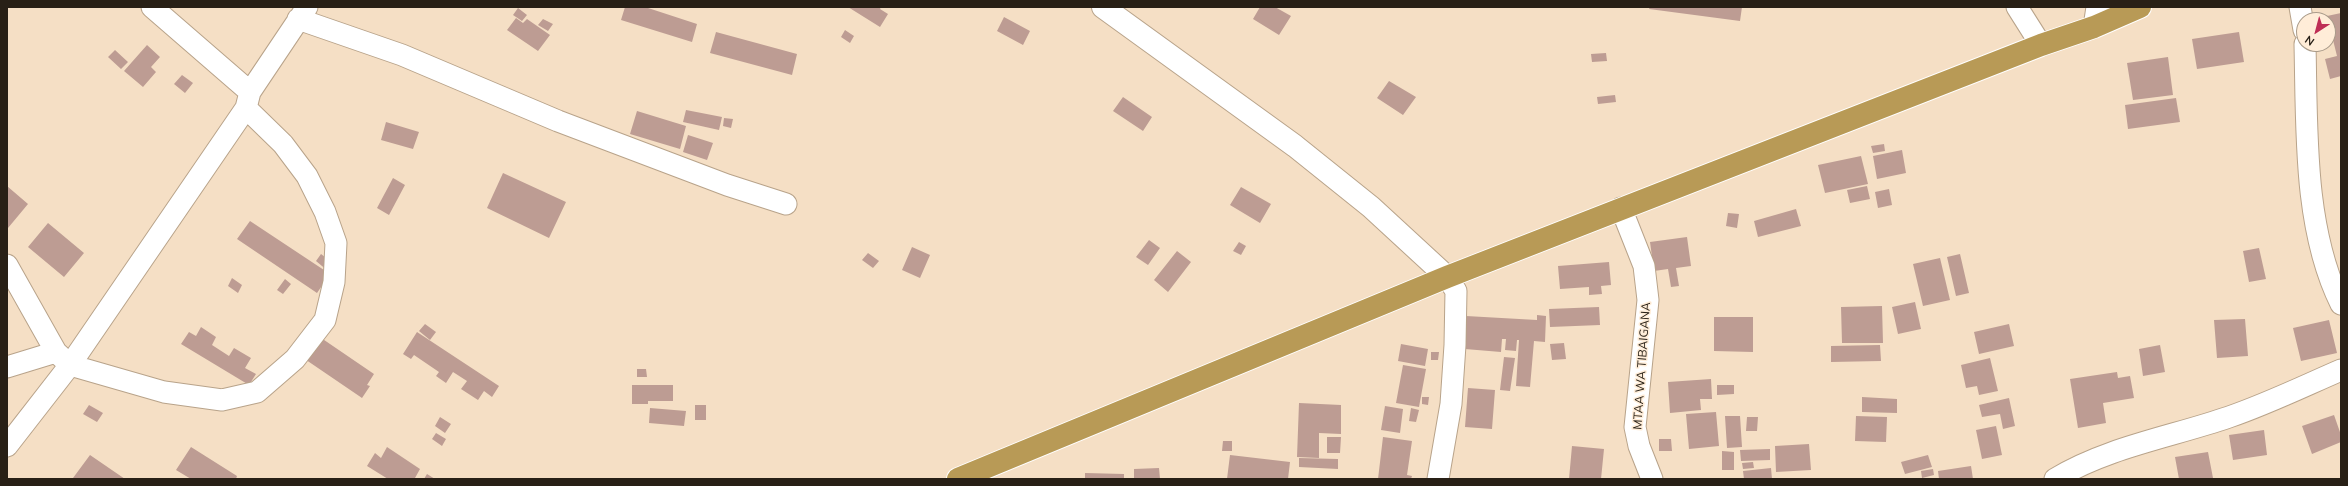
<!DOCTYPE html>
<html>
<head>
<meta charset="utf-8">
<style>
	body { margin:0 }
	#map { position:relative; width:2348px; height:486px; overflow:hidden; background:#f5dfc5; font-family:Mulish,sans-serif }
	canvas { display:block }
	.frame { position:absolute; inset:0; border:8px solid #282016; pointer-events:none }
	.north { position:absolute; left:2296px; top:12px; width:40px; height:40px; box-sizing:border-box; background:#ffedd8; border:1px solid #a99b8a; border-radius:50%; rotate:216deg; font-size:11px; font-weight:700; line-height:16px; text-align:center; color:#282016 }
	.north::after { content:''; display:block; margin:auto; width:14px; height:18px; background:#be2e55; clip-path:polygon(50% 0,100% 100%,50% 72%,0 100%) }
</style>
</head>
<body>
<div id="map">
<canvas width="2348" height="486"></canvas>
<div class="frame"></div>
<div class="north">N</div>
</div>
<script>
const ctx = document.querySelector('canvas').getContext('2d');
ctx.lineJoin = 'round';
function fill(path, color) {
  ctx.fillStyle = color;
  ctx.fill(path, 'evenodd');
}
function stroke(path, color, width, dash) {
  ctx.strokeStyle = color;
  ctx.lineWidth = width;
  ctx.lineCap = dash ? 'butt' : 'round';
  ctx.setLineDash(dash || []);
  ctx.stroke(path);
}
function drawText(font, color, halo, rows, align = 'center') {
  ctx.font = font + ' Mulish,sans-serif';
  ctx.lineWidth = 3;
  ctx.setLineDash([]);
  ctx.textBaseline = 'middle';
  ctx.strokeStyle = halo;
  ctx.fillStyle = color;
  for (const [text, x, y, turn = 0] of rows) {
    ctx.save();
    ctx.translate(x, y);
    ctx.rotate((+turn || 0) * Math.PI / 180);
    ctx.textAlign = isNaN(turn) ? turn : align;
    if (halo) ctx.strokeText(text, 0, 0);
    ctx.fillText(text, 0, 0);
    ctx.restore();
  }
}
fill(new Path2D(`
	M 625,7 L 645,7 L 697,24 L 692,42 L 621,20 Z
	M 848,7 L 881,7 L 880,9 L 888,14 L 880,27 Z
	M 1260,7 L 1275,7 L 1291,16 L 1279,35 L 1253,19 Z
	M 1650,7 L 1742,7 L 1740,21 L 1649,9 Z
	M 518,8 L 527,15 L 522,21 L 513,15 Z
	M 2341,13 L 2341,76 L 2330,79 L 2325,59 L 2337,56 L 2327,16 Z
	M 1004,17 L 1030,31 L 1023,45 L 997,31 Z
	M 516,18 L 523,23 L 527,19 L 550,35 L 538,51 L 507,30 Z
	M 543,19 L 553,24 L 548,31 L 538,25 Z
	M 845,30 L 854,36 L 850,43 L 841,37 Z
	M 716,32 L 797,54 L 792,75 L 710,53 Z
	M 2239,32 L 2244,62 L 2197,69 L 2192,39 Z
	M 147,45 L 160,57 L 151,67 L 156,72 L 143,87 L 124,71 Z
	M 115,50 L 128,62 L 121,69 L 108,57 Z
	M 1606,53 L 1607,61 L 1592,62 L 1591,54 Z
	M 2168,57 L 2173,95 L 2133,100 L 2127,63 Z
	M 182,75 L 193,83 L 185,93 L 174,84 Z
	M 1389,81 L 1416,97 L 1403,115 L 1377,98 Z
	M 1615,95 L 1616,102 L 1598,104 L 1597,97 Z
	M 1123,97 L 1152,117 L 1143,131 L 1113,111 Z
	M 2176,98 L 2180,122 L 2128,129 L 2125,105 Z
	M 686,110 L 722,117 L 719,130 L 683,122 Z
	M 637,111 L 686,126 L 680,149 L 630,134 Z
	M 724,118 L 733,119 L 731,128 L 723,126 Z
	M 386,122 L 419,132 L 413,149 L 381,140 Z
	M 688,135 L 713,143 L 707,160 L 683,152 Z
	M 1884,144 L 1885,151 L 1873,153 L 1871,146 Z
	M 1902,150 L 1906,173 L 1877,179 L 1873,156 Z
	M 1861,156 L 1868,184 L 1825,193 L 1818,165 Z
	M 503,173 L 566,202 L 549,238 L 487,208 Z
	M 393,178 L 405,185 L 389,215 L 377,208 Z
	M 7,186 L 28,204 L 8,228 L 7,226 Z
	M 1867,186 L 1870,199 L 1850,203 L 1847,190 Z
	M 1241,187 L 1271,204 L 1260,223 L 1230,205 Z
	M 1889,189 L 1892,205 L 1878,208 L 1875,192 Z
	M 1796,209 L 1801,226 L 1758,237 L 1754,221 Z
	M 1728,213 L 1739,214 L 1737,228 L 1726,226 Z
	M 250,221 L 330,274 L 317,293 L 237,239 Z
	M 48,223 L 84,253 L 64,277 L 28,247 Z
	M 1687,237 L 1691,266 L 1676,268 L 1679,286 L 1671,287 L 1668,269 L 1654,271 L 1650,242 Z
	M 1149,240 L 1160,248 L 1148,265 L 1136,257 Z
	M 1239,242 L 1246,246 L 1241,255 L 1233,251 Z
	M 912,247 L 930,255 L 920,278 L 902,270 Z
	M 2259,248 L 2266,279 L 2249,282 L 2243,251 Z
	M 1177,251 L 1191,262 L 1168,292 L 1154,280 Z
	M 868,253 L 879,261 L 873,268 L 862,260 Z
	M 321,254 L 334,264 L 328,271 L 316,261 Z
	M 1960,254 L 1969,293 L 1956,296 L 1947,257 Z
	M 1940,258 L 1950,300 L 1923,306 L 1913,264 Z
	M 1609,262 L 1611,285 L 1601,286 L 1602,294 L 1589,295 L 1589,287 L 1560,289 L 1558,266 Z
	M 232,278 L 242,285 L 238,293 L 228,286 Z
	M 285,279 L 291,284 L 283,294 L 277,290 Z
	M 1915,302 L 1921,329 L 1898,334 L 1892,307 Z
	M 1882,306 L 1883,343 L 1842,343 L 1841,307 Z
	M 1599,307 L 1600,325 L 1550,327 L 1549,309 Z
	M 1537,315 L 1546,316 L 1545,342 L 1534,341 L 1530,387 L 1516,386 L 1519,340 L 1517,340 L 1516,351 L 1505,350 L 1506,339 L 1502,339 L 1501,352 L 1465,349 L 1466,316 L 1537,320 Z
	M 1714,317 L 1753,317 L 1753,352 L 1714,351 Z
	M 2245,319 L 2248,356 L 2217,358 L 2214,320 Z
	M 2329,320 L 2337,353 L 2301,361 L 2293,328 Z
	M 425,324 L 436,332 L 430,340 L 419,331 Z
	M 2009,324 L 2014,346 L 1979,354 L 1974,332 Z
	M 201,327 L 216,337 L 212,345 L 229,356 L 234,348 L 251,358 L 245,368 L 256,374 L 249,385 L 181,344 L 189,332 L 196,336 Z
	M 308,329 L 374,374 L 367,385 L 370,386 L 362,398 L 293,351 Z
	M 417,332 L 499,386 L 492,397 L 484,391 L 478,400 L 461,389 L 467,381 L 453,372 L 446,383 L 436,376 L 439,372 L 414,355 L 411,359 L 403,354 Z
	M 1564,343 L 1566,359 L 1552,360 L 1550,344 Z
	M 1401,344 L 1428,349 L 1425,366 L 1398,361 Z
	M 1880,345 L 1881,361 L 1831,362 L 1831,346 Z
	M 2160,345 L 2165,372 L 2143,376 L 2139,349 Z
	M 1431,352 L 1439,352 L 1438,360 L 1431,360 Z
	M 1504,357 L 1515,358 L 1510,391 L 1500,390 Z
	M 1990,358 L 1998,391 L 1979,395 L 1977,386 L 1966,388 L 1961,365 Z
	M 1403,365 L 1426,369 L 1419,407 L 1396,403 Z
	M 637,369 L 646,369 L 647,377 L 637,377 Z
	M 2117,372 L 2118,378 L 2130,376 L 2134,398 L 2103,403 L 2106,423 L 2078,428 L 2070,379 Z
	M 1711,379 L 1712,399 L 1700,399 L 1701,410 L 1670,413 L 1668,382 Z
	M 632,385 L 673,385 L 673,401 L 648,401 L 648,404 L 632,404 Z
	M 1717,385 L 1734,385 L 1734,394 L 1717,395 Z
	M 1468,388 L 1495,390 L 1492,429 L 1465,427 Z
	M 1422,397 L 1429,397 L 1428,405 L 1422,404 Z
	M 1862,397 L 1897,399 L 1897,413 L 1862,412 Z
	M 2009,398 L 2015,426 L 2003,429 L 2000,414 L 1982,417 L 1979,405 Z
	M 1299,403 L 1341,405 L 1341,434 L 1319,433 L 1319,458 L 1297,457 Z
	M 89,405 L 103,413 L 97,422 L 83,414 Z
	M 695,405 L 706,405 L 706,420 L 695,420 Z
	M 1385,406 L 1403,409 L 1400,433 L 1381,430 Z
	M 650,408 L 686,411 L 684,426 L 649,423 Z
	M 1411,408 L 1419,410 L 1416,422 L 1409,421 Z
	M 1716,412 L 1719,446 L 1689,449 L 1686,414 Z
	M 2334,415 L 2341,435 L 2341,442 L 2312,454 L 2302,426 Z
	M 1725,416 L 1740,416 L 1742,447 L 1727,448 Z
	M 1856,416 L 1887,417 L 1886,442 L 1855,441 Z
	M 440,417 L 451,424 L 445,433 L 435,426 Z
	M 1747,417 L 1758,417 L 1757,431 L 1746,431 Z
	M 1996,426 L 2002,455 L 1982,459 L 1976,430 Z
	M 2264,430 L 2267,455 L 2233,460 L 2229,435 Z
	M 436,433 L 446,439 L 442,446 L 432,439 Z
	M 1327,437 L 1341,437 L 1340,453 L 1327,453 Z
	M 1383,437 L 1412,441 L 1407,475 L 1412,476 L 1411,479 L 1378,479 Z
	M 1659,439 L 1671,439 L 1672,451 L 1659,451 Z
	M 1223,441 L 1232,441 L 1232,451 L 1222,451 Z
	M 1809,444 L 1811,470 L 1776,472 L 1775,446 Z
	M 1572,446 L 1604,449 L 1601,479 L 1569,479 Z
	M 191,447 L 237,476 L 236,479 L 191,479 L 176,470 Z
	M 387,447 L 420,469 L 415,478 L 417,479 L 388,479 L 367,466 L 375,453 L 381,458 Z
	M 1770,449 L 1770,460 L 1741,461 L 1740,450 Z
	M 1722,451 L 1734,452 L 1734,470 L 1722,470 Z
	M 2208,452 L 2213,478 L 2179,479 L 2175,457 Z
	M 90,455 L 125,479 L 75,479 L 73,478 Z
	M 1230,455 L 1290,462 L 1288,479 L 1227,479 Z
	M 1928,455 L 1932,467 L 1905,474 L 1901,462 Z
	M 1299,458 L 1338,459 L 1338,469 L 1299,467 Z
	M 1753,462 L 1754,468 L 1743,469 L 1742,463 Z
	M 1971,466 L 1973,479 L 1939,479 L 1938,471 Z
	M 1159,468 L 1160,479 L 1134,479 L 1134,469 Z
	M 1771,468 L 1772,479 L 1744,479 L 1743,471 Z
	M 1933,469 L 1934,475 L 1922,478 L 1921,471 Z
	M 1085,473 L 1124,474 L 1124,479 L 1085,479 Z
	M 427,474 L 435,479 L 424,479 Z`), '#bd9c93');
const minor = new Path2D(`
	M 152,7 L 250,92
	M 2017,7 L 2041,45
	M 2300,7 L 2304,30
	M 298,19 L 402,55 L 558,121 L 727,185 L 786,204
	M 2094,27 L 2097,7
	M 2305,44 C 2307,127 2303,228 2341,304
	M 1621,208 L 1644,266 L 1648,300 L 1635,427 L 1639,446 L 1652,479
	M 7,265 L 56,352 L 70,365 L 164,392 L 222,400 L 257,392 L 295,359 L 325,320 L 334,282 L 336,243 L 325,212 L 307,176 L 283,144 L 246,108
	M 7,367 L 56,352
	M 7,446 L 70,365 L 246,108 L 250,92 L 307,7
	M 1438,479 L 1451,404 L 1455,345 L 1456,291 L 1447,277
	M 2055,479 C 2108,447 2171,437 2229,417 C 2267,404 2304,386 2341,370`);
const tertiary = new Path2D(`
	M 1103,7 L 1295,146 L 1371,207 L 1447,277`);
const trunk = new Path2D(`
	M 958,479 L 1447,277 L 2041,45 L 2094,27 L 2140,7`);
stroke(minor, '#b8a38a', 23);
stroke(tertiary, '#b8a38a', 24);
stroke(trunk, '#fff', 24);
stroke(minor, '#fff', 21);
stroke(tertiary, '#fff', 22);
stroke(trunk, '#b89a56', 22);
drawText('12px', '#282016', '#ffedd8', [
	["MTAA WA TIBAIGANA",1642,366,-86]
]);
</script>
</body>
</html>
